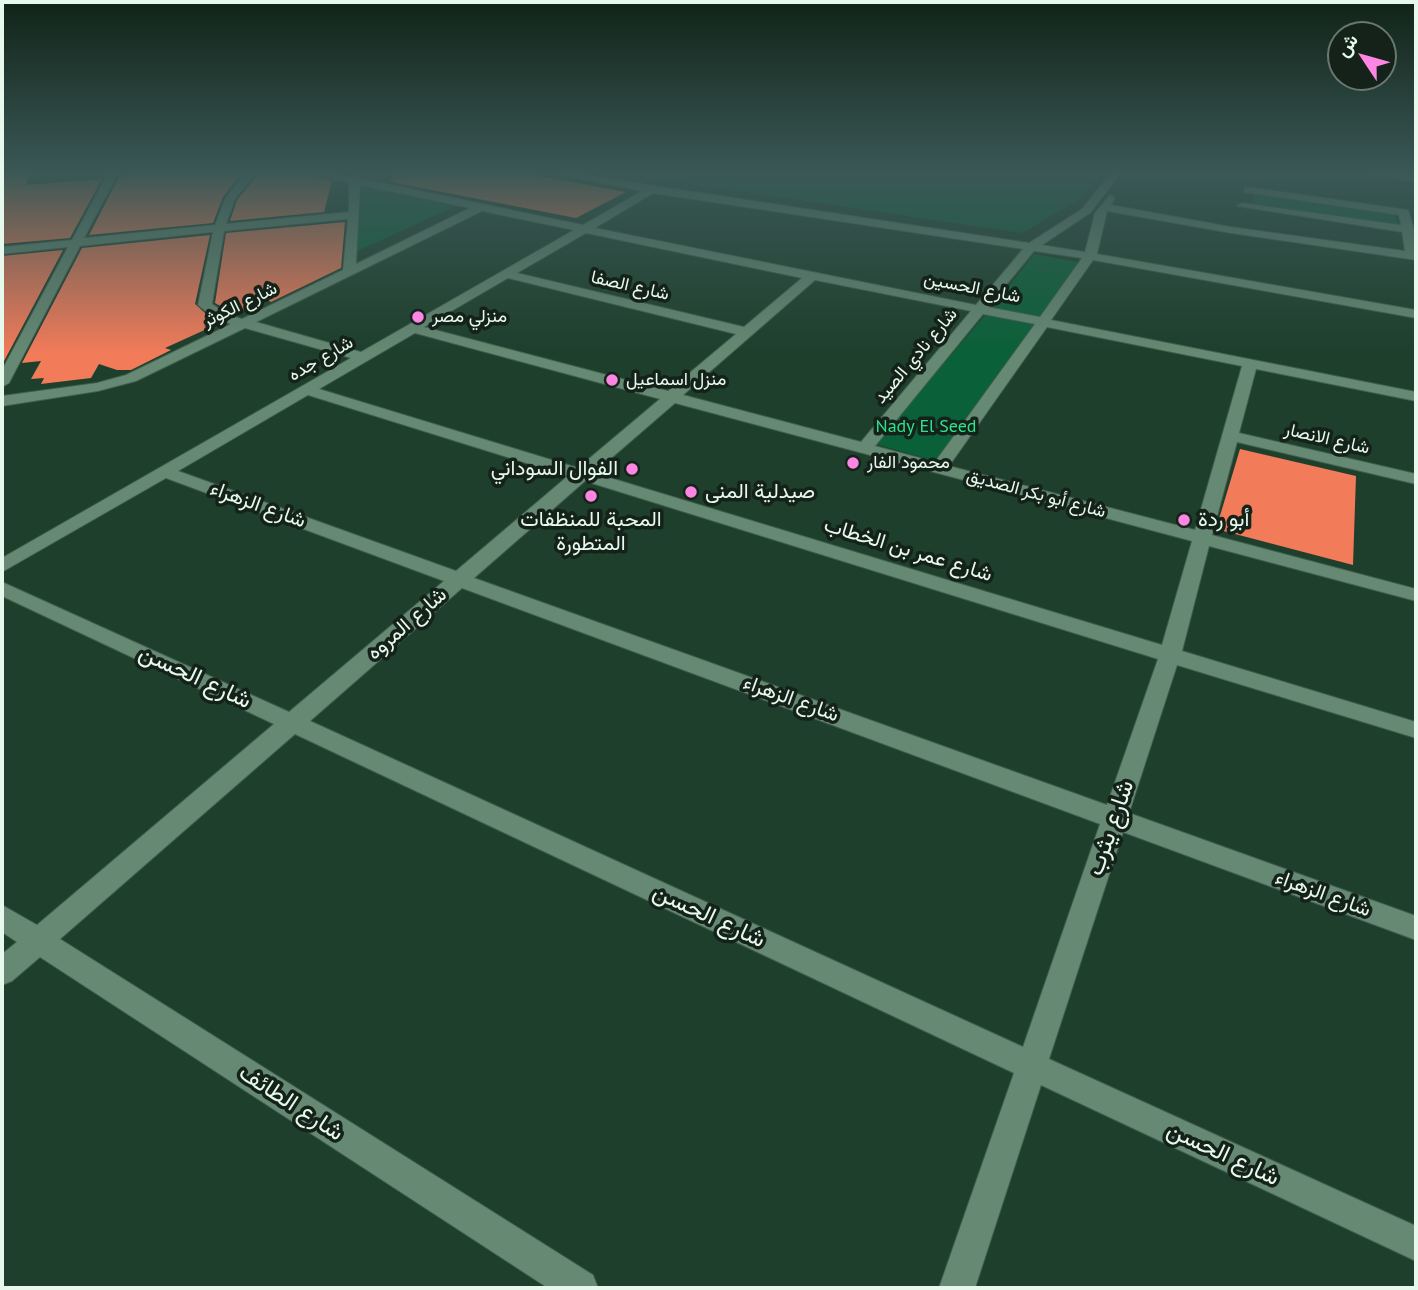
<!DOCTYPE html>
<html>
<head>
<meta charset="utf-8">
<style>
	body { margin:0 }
	#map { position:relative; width:1418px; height:1290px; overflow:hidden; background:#1e3f2c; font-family:"PT Sans",Vazirmatn,sans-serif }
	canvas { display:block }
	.frame { position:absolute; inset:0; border:4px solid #e6f9ec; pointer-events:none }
	.north { position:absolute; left:1327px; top:21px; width:70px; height:70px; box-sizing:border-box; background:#14221a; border:2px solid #68786e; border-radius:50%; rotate:306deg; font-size:19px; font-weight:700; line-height:28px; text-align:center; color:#e6f9ec }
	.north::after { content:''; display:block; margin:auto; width:24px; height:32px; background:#fd86e2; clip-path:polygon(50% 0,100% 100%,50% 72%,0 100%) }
</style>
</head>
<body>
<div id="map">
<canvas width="1418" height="1290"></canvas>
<div class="frame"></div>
<div class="north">ش</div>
</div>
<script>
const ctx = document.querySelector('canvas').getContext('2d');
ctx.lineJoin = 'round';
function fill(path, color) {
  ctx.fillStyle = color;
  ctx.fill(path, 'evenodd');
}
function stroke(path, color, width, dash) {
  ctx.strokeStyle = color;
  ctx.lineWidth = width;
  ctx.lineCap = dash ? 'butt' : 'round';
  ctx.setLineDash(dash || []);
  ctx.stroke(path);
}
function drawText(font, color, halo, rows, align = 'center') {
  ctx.font = font + ' "PT Sans",Vazirmatn,sans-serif';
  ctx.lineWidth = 7;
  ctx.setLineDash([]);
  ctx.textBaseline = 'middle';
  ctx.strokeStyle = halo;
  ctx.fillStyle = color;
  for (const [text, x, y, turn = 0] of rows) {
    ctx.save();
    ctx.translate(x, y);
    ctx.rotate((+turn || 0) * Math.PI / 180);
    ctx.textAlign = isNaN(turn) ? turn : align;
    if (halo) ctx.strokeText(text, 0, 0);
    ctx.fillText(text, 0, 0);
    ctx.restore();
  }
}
fill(new Path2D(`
	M 618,173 L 1101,173 L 1080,199 L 1022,233 Z
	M 347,181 L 460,204 L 351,254 L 353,215 Z
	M 1255,193 L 1394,212 L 1398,226 L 1252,205 Z
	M 1034,254 L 1078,262 L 1041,318 L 992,308 Z
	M 986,314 L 1038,325 L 936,461 L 875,444 Z`), '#0a6038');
fill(new Path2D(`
	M 2,173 L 29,173 L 26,185 L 102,179 L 70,238 L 2,244 Z
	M 132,173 L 242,173 L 223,197 L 213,223 L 89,235 L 119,177 Z
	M 259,173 L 307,173 L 332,181 L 324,212 L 230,221 L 237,200 Z
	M 392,173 L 524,173 L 626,192 L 576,218 L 391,182 Z
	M 345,222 L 341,268 L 271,302 L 268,300 L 235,314 L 215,303 L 226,233 Z
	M 210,235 L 195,304 L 215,322 L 204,326 L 209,328 L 165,348 L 171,350 L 131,370 L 117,370 L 99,364 L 91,378 L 41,384 L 44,378 L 31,379 L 41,361 L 22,363 L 82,248 Z
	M 63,250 L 2,365 L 2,256 Z
	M 1240,449 L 1356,476 L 1353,565 L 1216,529 Z`), '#f27b5a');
const minor = new Path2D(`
	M 108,173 L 118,173 L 84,238 L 215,225 L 225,199 L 245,173 L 256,173 L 235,199 L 226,224 L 349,212 L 349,183 L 310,173 L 354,177 L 583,225 L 642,191 L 550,173 L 571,173 L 1029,243 L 1082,209 L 1111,173 L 1121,173 L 1090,213 L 1042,245 L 1085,252 L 1095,213 L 1110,195 L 1115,198 L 1111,205 L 1231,227 L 1405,251 L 1402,232 L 1237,206 L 1242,203 L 1401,225 L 1399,215 L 1244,192 L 1244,188 L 1248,187 L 1408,210 L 1414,229 L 1416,260 L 1231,233 L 1107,211 L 1097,254 L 1416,310 L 1416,318 L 1093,260 L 1051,320 L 1416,392 L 1416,401 L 1256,369 L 1239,433 L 1416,474 L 1416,484 L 1237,442 L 1212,535 L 1416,589 L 1416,601 L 1209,546 L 1182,651 L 1416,722 L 1416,738 L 1177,665 L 1129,813 L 1416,916 L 1416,940 L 1123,832 L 1049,1059 L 1416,1226 L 1416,1261 L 1041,1085 L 975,1288 L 939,1288 L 1014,1073 L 295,734 L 60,939 L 593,1275 L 598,1288 L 548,1288 L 40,957 L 12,981 L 2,985 L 2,954 L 17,942 L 2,932 L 2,905 L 37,925 L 274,724 L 2,596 L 2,582 L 289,712 L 444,581 L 166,478 L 2,572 L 2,558 L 351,358 L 245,328 L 136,381 L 98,391 L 2,406 L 2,396 L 97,383 L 126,375 L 231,324 L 217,320 L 198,305 L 213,232 L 80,246 L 9,383 L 2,387 L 2,370 L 68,247 L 2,254 L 2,247 L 72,240 ZM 360,185 L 470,208 L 356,264 ZM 653,193 L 1023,249 L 976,305 L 595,228 ZM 482,211 L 574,230 L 361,352 L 256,322 ZM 348,219 L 343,270 L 242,319 L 227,314 L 212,304 L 224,231 ZM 586,233 L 802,278 L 744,327 L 517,273 ZM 1034,251 L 1082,258 L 1040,317 L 988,307 ZM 508,278 L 736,334 L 668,391 L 424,327 ZM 815,280 L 971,311 L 861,442 L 683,395 ZM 983,314 L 1035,324 L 935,462 L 875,446 ZM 1047,327 L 1242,366 L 1195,530 L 949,466 ZM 415,333 L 660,399 L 578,468 L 319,389 ZM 308,395 L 568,476 L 456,571 L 178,471 ZM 675,403 L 1192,541 L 1162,645 L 594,473 ZM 585,481 L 1158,659 L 1107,805 L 474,578 ZM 462,588 L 1100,824 L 1023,1047 L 310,721 Z
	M 1368,173 L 1416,175 L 1416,181 L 1373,176 Z`);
stroke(minor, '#3f5d4c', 2);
fill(minor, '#668973');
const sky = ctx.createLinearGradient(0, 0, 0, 353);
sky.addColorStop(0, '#102318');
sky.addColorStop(0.49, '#3b5856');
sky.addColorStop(1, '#3b585600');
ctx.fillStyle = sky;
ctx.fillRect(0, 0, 1418, 353);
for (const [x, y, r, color] of [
	[418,317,7,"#fd86e2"],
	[612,380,7,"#fd86e2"],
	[853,463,7,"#fd86e2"],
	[632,469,7,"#fd86e2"],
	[691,492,7,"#fd86e2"],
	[591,496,7,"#fd86e2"],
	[1184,520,7,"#fd86e2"]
]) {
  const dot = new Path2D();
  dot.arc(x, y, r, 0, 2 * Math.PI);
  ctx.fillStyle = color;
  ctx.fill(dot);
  stroke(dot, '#14221a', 2.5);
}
drawText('18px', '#e6f9ec', '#14221a', [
	["شارع الصفا",630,286,13],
	["شارع الحسين",972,288,11],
	["شارع الكوثر",240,305,-26],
	["شارع نادي الصيد",916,356,-50],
	["شارع جده",321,359,-30],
	["شارع الانصار",1327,439,13],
	["شارع أبو بكر الصديق",1036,494,15]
]);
drawText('18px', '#e6f9ec', '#14221a', [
	["منزلي مصر",432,317],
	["منزل اسماعيل",626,380],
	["محمود الفار",867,463]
], 'left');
drawText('18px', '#2fe28e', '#14221a', [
	["Nady El Seed",926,427]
]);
drawText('21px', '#e6f9ec', '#14221a', [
	["الفوال السوداني",618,469,"right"],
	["صيدلية المنى",705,492],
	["المحبة للمنظفات",591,520,"center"],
	["المتطورة",591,544,"center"],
	["أبو ردة",1198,520]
], 'left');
drawText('21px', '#e6f9ec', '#14221a', [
	["شارع الزهراء",258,505,20],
	["شارع عمر بن الخطاب",908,550,17],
	["شارع المروه",407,624,-41],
	["شارع الزهراء",791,699,20],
	["شارع الزهراء",1323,894,20]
]);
drawText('24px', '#e6f9ec', '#14221a', [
	["شارع الحسن",195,677,25],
	["شارع يثرب",1111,828,-71],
	["شارع الحسن",709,916,25],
	["شارع الطائف",291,1103,33],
	["شارع الحسن",1223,1154,25]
]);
</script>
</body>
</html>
